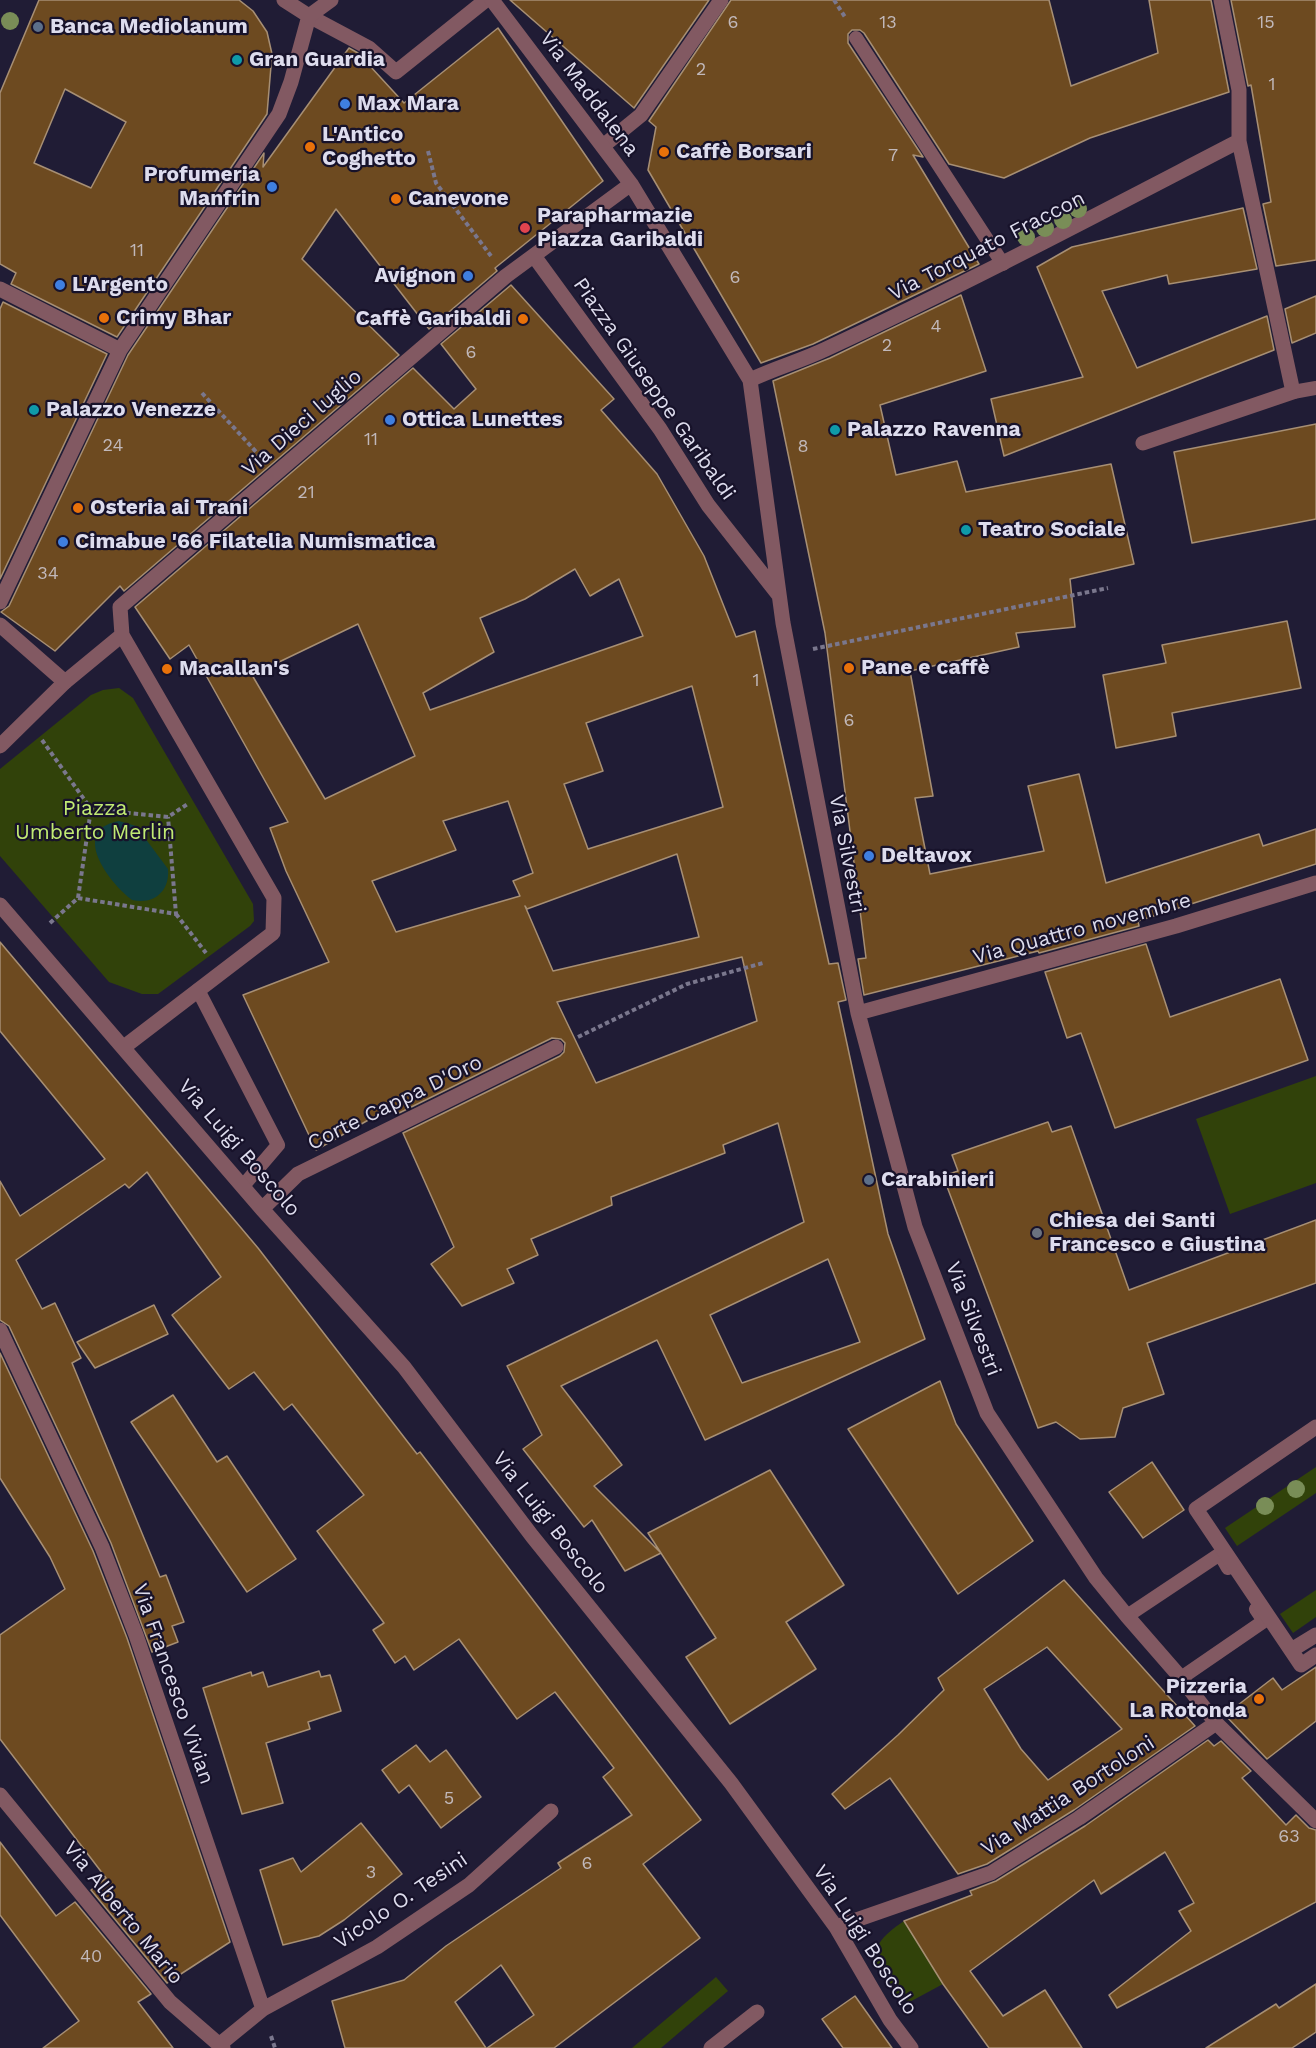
<!DOCTYPE html>
<html>
<head>
<meta charset="utf-8">
<style>
	body { margin:0 }
	canvas { display:block; background:#201c35 }
</style>
</head>
<body>
<canvas width="1316" height="2048"></canvas>
<script>
const ctx = document.querySelector('canvas').getContext('2d');
ctx.lineJoin = 'round';
function fill(path, color) {
  ctx.fillStyle = color;
  ctx.fill(path, 'evenodd');
}
function stroke(path, color, width, dash) {
  ctx.strokeStyle = color;
  ctx.lineWidth = width;
  ctx.lineCap = dash ? 'butt' : 'round';
  ctx.setLineDash(dash || []);
  ctx.stroke(path);
}
function drawText(font, color, halo, rows, align = 'center') {
  ctx.font = font + ' "Work Sans",sans-serif';
  ctx.lineWidth = 4.5;
  ctx.setLineDash([]);
  ctx.textBaseline = 'middle';
  ctx.strokeStyle = halo;
  ctx.fillStyle = color;
  for (const [text, x, y, turn = 0] of rows) {
    ctx.save();
    ctx.translate(x, y);
    ctx.rotate((+turn || 0) * Math.PI / 180);
    ctx.textAlign = isNaN(turn) ? turn : align;
    if (halo) ctx.strokeText(text, 0, 0);
    ctx.fillText(text, 0, 0);
    ctx.restore();
  }
}
fill(new Path2D(`
	M 119,688 L 133,698 L 253,904 L 254,921 L 250,926 L 158,994 L 142,994 L 109,982 L 0,856 L 0,769 L 91,695 L 103,690 Z
	M 1316,1076 L 1316,1183 L 1230,1214 L 1196,1119 Z
	M 1316,1467 L 1316,1493 L 1237,1546 L 1225,1528 Z
	M 1316,1590 L 1316,1617 L 1293,1633 L 1280,1614 Z
	M 904,1921 L 943,1984 L 904,2005 C 878,1966 856,1953 904,1921 Z
	M 716,1977 L 728,1991 L 661,2048 L 632,2048 Z`), '#31420a');
fill(new Path2D(`
	M 119,821 L 136,826 L 168,869 C 170,891 154,905 132,900 C 109,883 69,830 119,821 Z`), '#0f3f3f');
const building = new Path2D(`
	M 39,0 L 239,0 L 253,11 L 267,32 L 272,54 L 267,114 L 117,337 L 11,284 L 16,273 L 0,264 L 0,93 ZM 65,89 L 126,122 L 91,188 L 34,163 Z
	M 510,0 L 709,0 L 634,108 Z
	M 731,0 L 1049,0 L 1071,86 L 1158,53 L 1149,0 L 1211,0 L 1229,92 L 1090,138 L 1004,178 L 949,164 L 864,33 L 860,30 L 852,30 L 848,34 L 848,43 L 923,157 L 913,155 L 979,264 L 813,344 L 761,363 L 648,170 L 656,127 L 649,121 Z
	M 1231,0 L 1316,0 L 1316,260 L 1276,266 L 1263,204 L 1271,202 L 1251,85 L 1248,86 Z
	M 498,28 L 603,181 L 495,268 L 497,271 L 429,329 L 336,209 L 302,259 L 399,355 L 124,591 L 120,586 L 55,651 L 1,612 L 9,606 L 128,355 L 264,153 L 263,167 L 349,48 L 358,53 L 404,103 Z
	M 1243,208 L 1257,269 L 1169,284 L 1167,275 L 1102,291 L 1137,368 L 1267,316 L 1274,350 L 1004,456 L 991,399 L 1083,377 L 1037,267 L 1072,247 Z
	M 511,285 L 614,399 L 601,410 L 657,474 L 704,556 L 736,637 L 755,631 L 829,964 L 838,963 L 846,1000 L 838,1002 L 888,1234 L 925,1339 L 705,1440 L 657,1340 L 561,1386 L 622,1465 L 594,1486 L 661,1553 L 625,1571 L 592,1520 L 584,1527 L 523,1449 L 542,1435 L 507,1366 L 804,1222 L 778,1123 L 723,1145 L 725,1153 L 611,1197 L 612,1205 L 531,1239 L 538,1255 L 507,1269 L 514,1283 L 462,1306 L 431,1264 L 454,1247 L 403,1133 L 560,1056 L 564,1052 L 565,1043 L 561,1039 L 552,1038 L 395,1115 L 391,1107 L 316,1150 L 243,995 L 329,962 L 286,871 L 270,828 L 288,822 L 189,645 L 170,659 L 135,607 L 413,368 L 454,409 L 476,389 L 441,344 ZM 575,569 L 590,596 L 619,579 L 643,636 L 430,710 L 423,693 L 494,652 L 480,618 L 525,599 ZM 358,624 L 415,756 L 325,799 L 252,675 ZM 692,686 L 723,807 L 588,849 L 564,784 L 603,771 L 586,723 ZM 508,801 L 533,873 L 513,881 L 520,896 L 396,932 L 372,881 L 456,850 L 443,821 ZM 677,854 L 699,937 L 553,971 L 525,906 L 527,909 ZM 742,957 L 757,1021 L 596,1083 L 557,1002 ZM 828,1259 L 860,1342 L 742,1383 L 710,1315 Z
	M 961,295 L 986,371 L 880,405 L 896,475 L 957,461 L 966,492 L 1111,464 L 1134,564 L 1070,579 L 1075,627 L 1016,633 L 1019,647 L 910,671 L 933,796 L 915,798 L 930,874 L 1044,851 L 1028,786 L 1079,774 L 1106,883 L 1259,834 L 1263,846 L 1316,829 L 1316,864 L 1138,921 L 1139,926 L 1039,953 L 1038,951 L 864,995 L 858,959 L 866,958 L 825,633 L 773,381 L 830,358 Z
	M 1316,296 L 1316,333 L 1292,343 L 1285,309 Z
	M 3,302 L 107,354 L 0,579 L 0,309 Z
	M 1316,424 L 1316,519 L 1192,543 L 1174,452 Z
	M 1287,621 L 1301,688 L 1172,713 L 1176,736 L 1116,748 L 1103,675 L 1166,663 L 1162,645 Z
	M 0,942 L 258,1248 L 417,1454 L 420,1452 L 701,1820 L 643,1864 L 700,1938 L 554,2048 L 487,2048 L 534,2015 L 501,1965 L 455,2002 L 486,2048 L 345,2048 L 332,2001 L 404,1980 L 446,1946 L 561,1868 L 558,1863 L 632,1815 L 603,1777 L 614,1768 L 555,1692 L 517,1719 L 459,1639 L 414,1670 L 405,1656 L 395,1663 L 373,1630 L 384,1623 L 317,1531 L 364,1495 L 292,1404 L 284,1410 L 254,1372 L 229,1389 L 172,1315 L 221,1277 L 147,1172 L 129,1188 L 125,1184 L 16,1260 L 42,1309 L 55,1303 L 81,1358 L 72,1363 L 160,1577 L 166,1575 L 184,1622 L 172,1626 L 178,1642 L 152,1652 L 111,1543 L 9,1326 L 0,1320 L 0,1181 L 20,1216 L 105,1159 L 0,1031 Z
	M 1146,944 L 1170,1017 L 1280,979 L 1308,1060 L 1115,1128 L 1081,1033 L 1067,1038 L 1045,972 Z
	M 1048,1122 L 1052,1132 L 1071,1126 L 1129,1290 L 1316,1220 L 1316,1283 L 1147,1343 L 1164,1394 L 1123,1408 L 1115,1437 L 1080,1439 L 1056,1422 L 1038,1428 L 943,1176 L 958,1171 L 952,1155 Z
	M 154,1305 L 168,1334 L 95,1368 L 77,1342 Z
	M 0,1353 L 93,1551 L 127,1638 L 230,1942 L 167,1983 L 91,1890 L 106,1878 L 0,1739 L 0,1635 L 65,1589 L 50,1557 L 0,1478 Z
	M 940,1381 L 956,1424 L 1033,1541 L 958,1594 L 848,1429 Z
	M 173,1395 L 217,1462 L 227,1456 L 296,1559 L 247,1592 L 131,1422 Z
	M 1152,1462 L 1184,1510 L 1143,1538 L 1109,1492 Z
	M 770,1470 L 844,1585 L 786,1622 L 816,1669 L 730,1724 L 686,1657 L 716,1638 L 648,1533 Z
	M 1064,1580 L 1195,1726 L 1074,1810 L 987,1864 L 958,1874 L 890,1778 L 845,1809 L 832,1794 L 898,1735 L 944,1690 L 938,1678 ZM 1047,1647 L 1122,1729 L 1048,1780 L 1021,1749 L 984,1689 Z
	M 1316,1667 L 1316,1721 L 1267,1759 L 1225,1715 L 1273,1678 L 1282,1690 Z
	M 319,1671 L 321,1677 L 330,1675 L 341,1711 L 308,1722 L 310,1729 L 266,1743 L 283,1803 L 242,1814 L 203,1688 L 251,1672 L 252,1676 L 263,1672 L 268,1687 Z
	M 1208,1740 L 1214,1746 L 1221,1741 L 1251,1771 L 1242,1778 L 1286,1825 L 1296,1815 L 1309,1828 L 1316,1830 L 1316,1902 L 1117,2008 L 1109,1995 L 1191,1931 L 1179,1911 L 1194,1903 L 1165,1852 L 1101,1894 L 1094,1880 L 970,1971 L 1003,2016 L 1045,1990 L 1082,2048 L 989,2048 L 943,1984 L 904,1921 L 972,1895 L 970,1891 L 996,1881 L 1085,1826 Z
	M 416,1745 L 430,1762 L 446,1750 L 481,1797 L 441,1828 L 409,1785 L 399,1793 L 382,1770 Z
	M 361,1823 L 402,1874 L 344,1920 L 319,1936 L 283,1945 L 260,1870 L 293,1858 L 301,1872 Z
	M 0,1842 L 56,1916 L 75,1902 L 151,1994 L 138,2002 L 173,2048 L 43,2048 L 79,2021 L 0,1915 Z
	M 1316,1984 L 1316,2032 L 1292,2048 L 1206,2048 L 1276,2004 L 1279,2008 Z
	M 855,1996 L 892,2048 L 843,2048 L 822,2019 Z`);
fill(building, '#6d4a20');
stroke(building, '#a78f74', 1.5);
stroke(new Path2D(`
	M 834,0 L 845,17
	M 428,151 L 436,183 L 491,256
	M 202,393 L 259,455
	M 813,649 L 1108,588
	M 42,740 L 91,809 L 168,817 L 189,803
	M 78,898 L 176,914 L 168,817
	M 176,914 L 206,953
	M 50,923 L 78,898 L 91,809
	M 578,1037 L 687,984 L 763,963
	M 271,2036 L 275,2048`), '#7a778d', 4, [4.5, 3]);
stroke(new Path2D(`
	M 856,38 L 1003,264
	M 1293,392 L 1316,388
	M 198,990 L 278,1145 L 243,1186
	M 1127,1616 L 1220,1554 L 1228,1568
	M 1181,1678 L 1264,1621 L 1256,1609`), '#825962', 14);
stroke(new Path2D(`
	M 309,16 L 369,48 L 396,72 L 486,0
	M 603,146 L 641,115 L 721,0
	M 0,746 L 65,682
	M 1316,1427 L 1196,1509 L 1301,1665 L 1316,1655
	M 1293,1649 L 1316,1635`), '#825962', 15);
stroke(new Path2D(`
	M 284,0 L 309,16
	M 492,0 L 631,184 L 750,380 L 783,623 L 858,1013 L 915,1227 L 987,1413 L 1096,1578 L 1127,1616 L 1181,1678 L 1216,1723 L 1316,1821
	M 309,16 L 331,0
	M 534,256 L 660,429 L 708,505 L 778,594
	M 0,289 L 120,350
	M 750,380 C 775,368 801,361 826,349 C 966,284 1102,212 1239,141
	M 1143,443 L 1293,392 L 1239,141 L 1239,90 L 1221,0
	M 0,602 L 120,350 L 279,114 L 291,82 L 309,16
	M 0,625 L 65,682 L 122,635
	M 0,905 L 262,1209 L 404,1367 L 532,1536 L 731,1783 L 836,1927 L 890,2020 L 911,2048
	M 858,1013 L 1176,926 L 1316,883
	M 124,1047 L 273,933 L 274,898 L 122,635 L 120,607 L 506,276 L 631,184
	M 262,1209 L 298,1174 L 556,1047
	M 0,1330 L 102,1547 L 136,1635 L 263,2009
	M 0,1795 L 170,2002 L 223,2048
	M 836,1927 L 991,1873 L 1079,1818 L 1216,1723
	M 220,2044 L 263,2009 L 377,1947 L 469,1885 L 551,1811
	M 711,2048 L 757,2012`), '#825962', 15);
ctx.fillStyle = '#798d57';
for (const [x, y] of [
	[10,21],
	[1078,209],
	[1063,220],
	[1045,228],
	[1026,237],
	[1296,1489],
	[1265,1506]
]) {
  ctx.beginPath();
  ctx.arc(x, y, 9, 0, 2 * Math.PI);
  ctx.fill();
}
for (const [x, y, r, color] of [
	[38,27,6,"#5c6f8a"],
	[237,60,6,"#0f9aa8"],
	[345,104,6,"#3f7fe0"],
	[310,147,6,"#e8710a"],
	[664,152,6,"#e8710a"],
	[272,187,6,"#3f7fe0"],
	[396,199,6,"#e8710a"],
	[525,228,6,"#e0444e"],
	[468,276,6,"#3f7fe0"],
	[60,285,6,"#3f7fe0"],
	[104,318,6,"#e8710a"],
	[523,319,6,"#e8710a"],
	[34,410,6,"#0f9aa8"],
	[390,420,6,"#3f7fe0"],
	[835,430,6,"#0f9aa8"],
	[78,508,6,"#e8710a"],
	[966,530,6,"#0f9aa8"],
	[63,542,6,"#3f7fe0"],
	[849,668,6,"#e8710a"],
	[167,669,6,"#e8710a"],
	[869,856,6,"#3f7fe0"],
	[869,1180,6,"#5c6f8a"],
	[1037,1233,6,"#6b7280"],
	[1259,1699,6,"#e8710a"]
]) {
  const dot = new Path2D();
  dot.arc(x, y, r, 0, 2 * Math.PI);
  ctx.fillStyle = color;
  ctx.fill(dot);
  stroke(dot, '#17122a', 2);
}
drawText('18px', '#c1b8ba', null, [
	["6",733,23],
	["13",888,23],
	["15",1266,23],
	["2",701,70],
	["1",1272,85],
	["7",893,156],
	["11",137,251],
	["6",735,278],
	["4",936,327],
	["2",887,346],
	["6",471,353],
	["11",371,440],
	["24",113,446],
	["8",803,447],
	["21",306,493],
	["34",48,574],
	["1",756,681],
	["6",849,721],
	["5",449,1799],
	["63",1289,1837],
	["6",587,1864],
	["3",371,1873],
	["40",91,1957]
]);
drawText('bold 21px', '#dddced', '#17122a', [
	["Banca Mediolanum",50,27],
	["Gran Guardia",249,60],
	["Max Mara",357,104],
	["L'Antico",322,135],
	["Coghetto",322,159],
	["Caffè Borsari",676,152],
	["Profumeria",260,175,"right"],
	["Manfrin",260,199,"right"],
	["Canevone",408,199],
	["Parapharmazie",537,216],
	["Piazza Garibaldi",537,240],
	["Avignon",456,276,"right"],
	["L'Argento",72,285],
	["Crimy Bhar",116,318],
	["Caffè Garibaldi",511,319,"right"],
	["Palazzo Venezze",46,410],
	["Ottica Lunettes",402,420],
	["Palazzo Ravenna",847,430],
	["Osteria ai Trani",90,508],
	["Teatro Sociale",978,530],
	["Cimabue '66 Filatelia Numismatica",75,542],
	["Pane e caffè",861,668],
	["Macallan's",179,669],
	["Deltavox",881,856],
	["Carabinieri",881,1180],
	["Chiesa dei Santi",1049,1221],
	["Francesco e Giustina",1049,1245],
	["Pizzeria",1247,1687,"right"],
	["La Rotonda",1247,1711,"right"]
], 'left');
drawText('21px', '#dddced', '#17122a', [
	["Via Maddalena",589,94,53],
	["Via Torquato Fraccon",987,246,-27],
	["Piazza Giuseppe Garibaldi",654,389,55],
	["Via Dieci luglio",302,423,-41],
	["Via Silvestri",847,854,79],
	["Via Quattro novembre",1082,929,-15],
	["Corte Cappa D'Oro",395,1103,-26],
	["Via Luigi Boscolo",239,1148,49],
	["Via Silvestri",973,1319,69],
	["Via Luigi Boscolo",550,1523,52],
	["Via Francesco Vivian",173,1684,71],
	["Via Mattia Bortoloni",1068,1796,-33],
	["Vicolo O. Tesini",401,1901,-34],
	["Via Alberto Mario",123,1913,51],
	["Via Luigi Boscolo",865,1940,57]
]);
drawText('21px', '#c1ea73', '#17122a', [
	["Piazza",95,809],
	["Umberto Merlin",95,833]
]);
</script>
</body>
</html>
